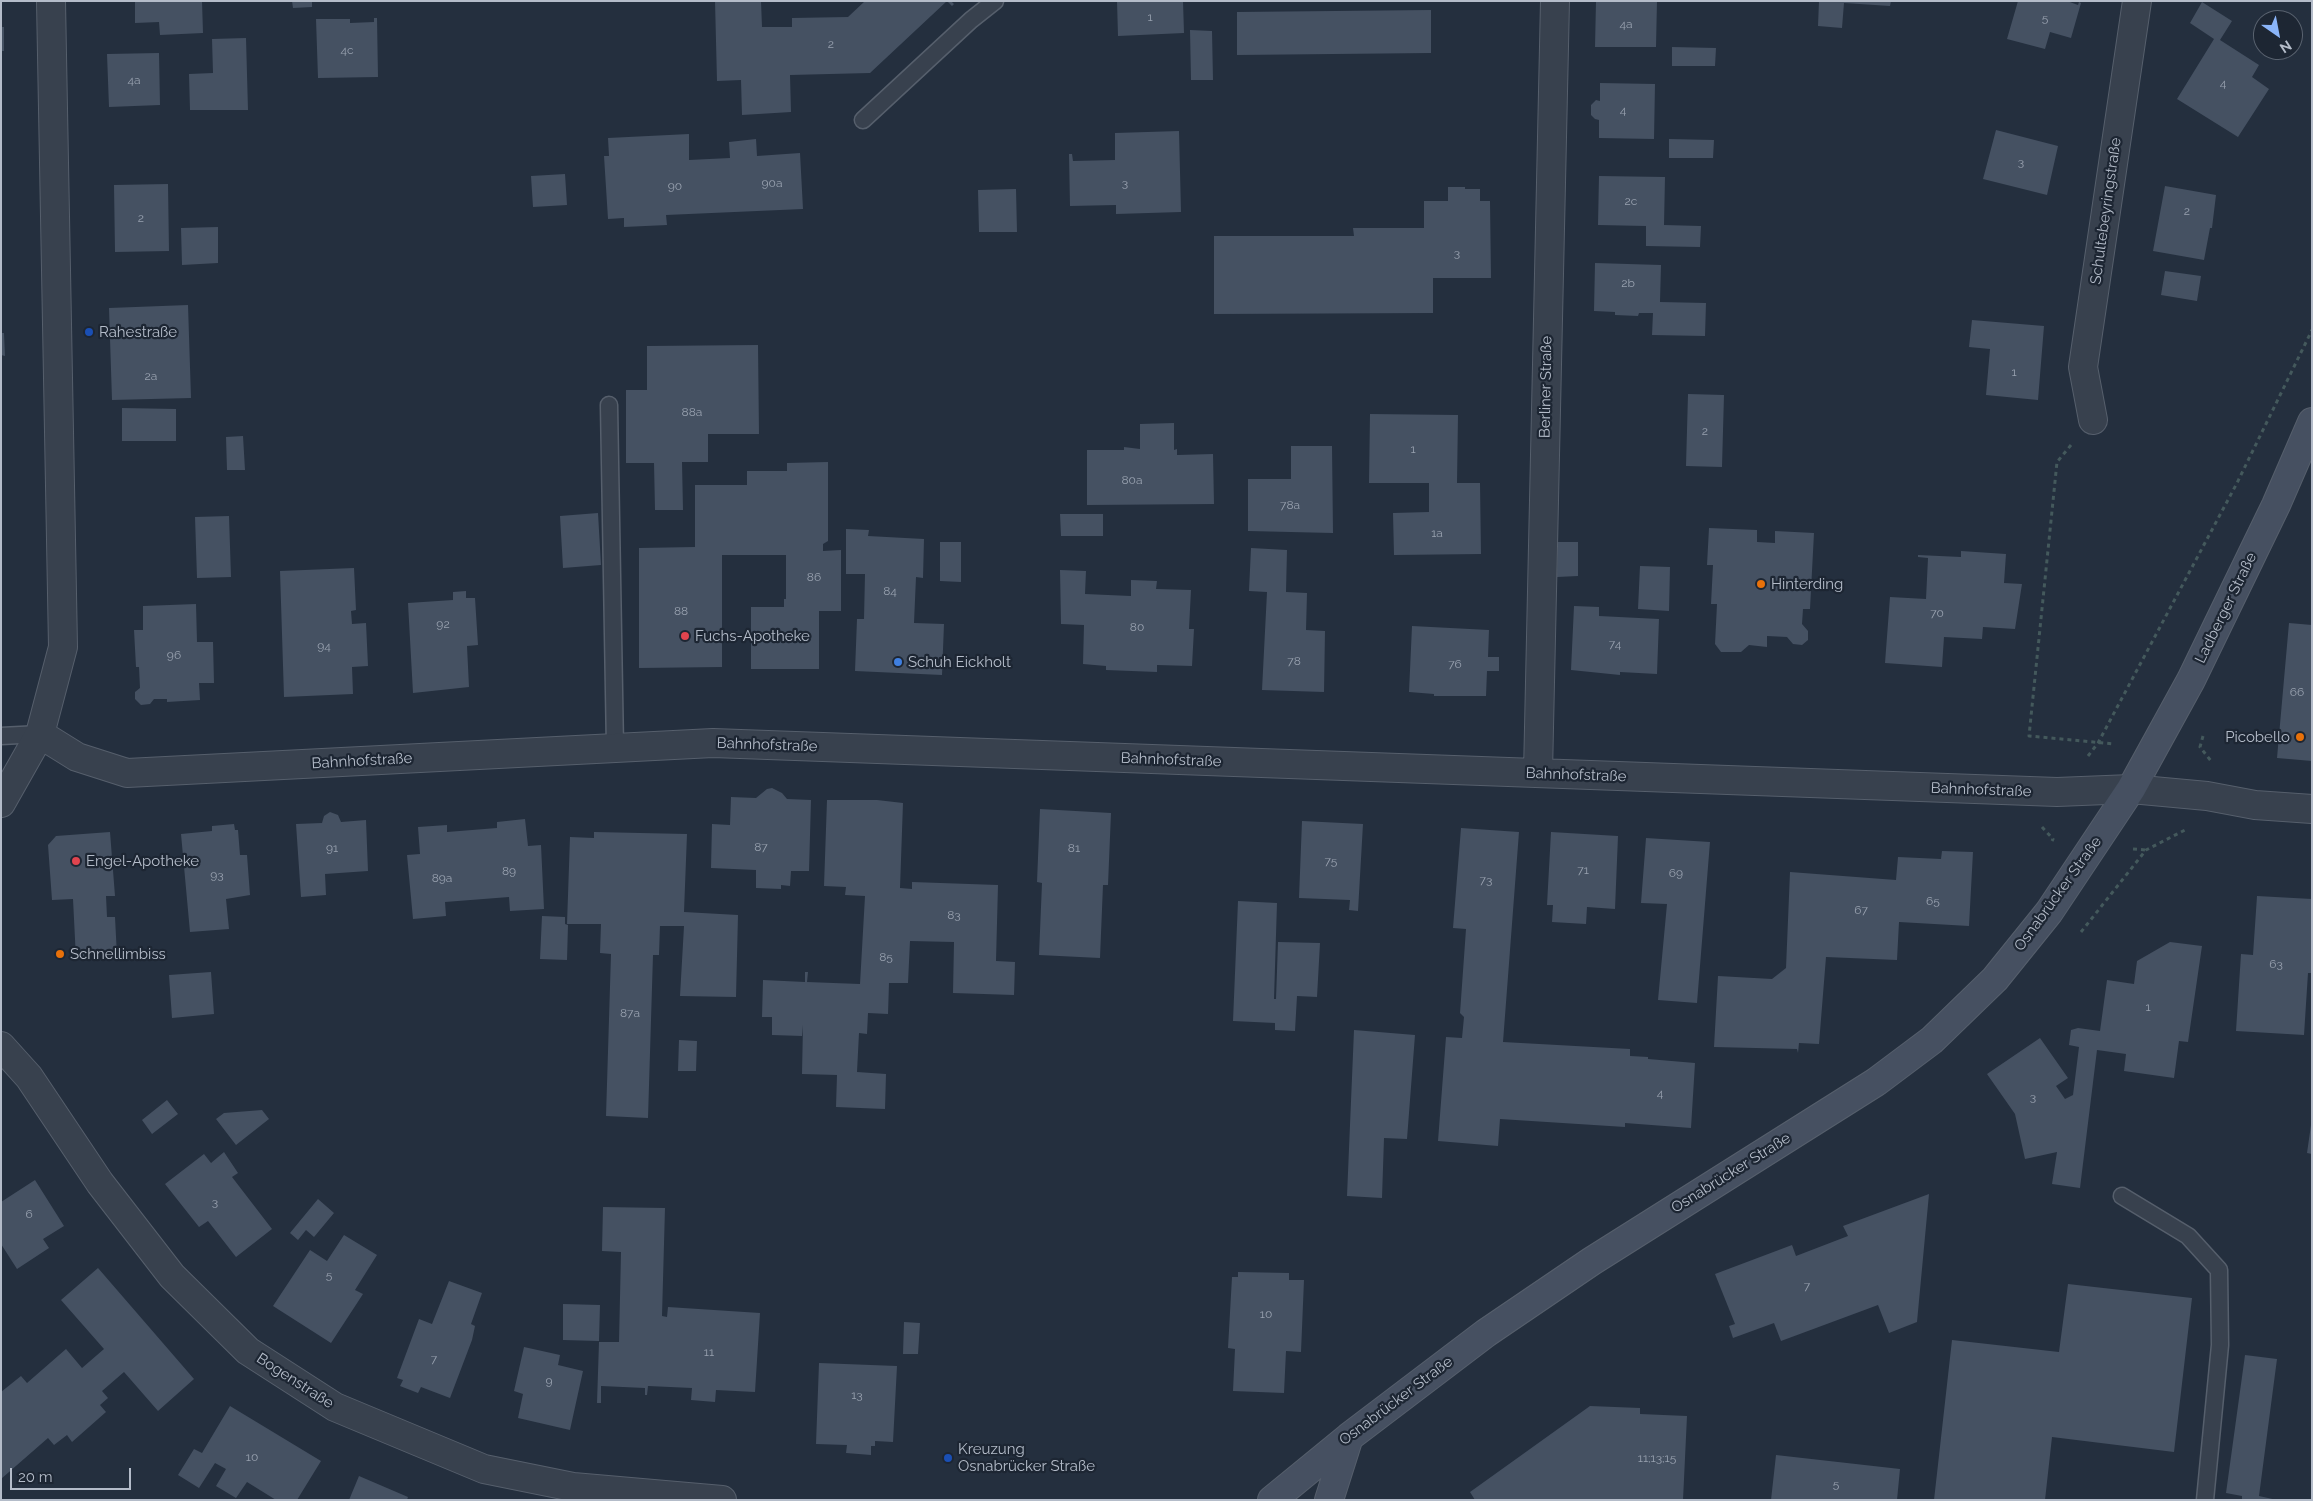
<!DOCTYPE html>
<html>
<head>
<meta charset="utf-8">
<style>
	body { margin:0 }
	#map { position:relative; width:2313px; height:1501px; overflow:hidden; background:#242f3e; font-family:Raleway,sans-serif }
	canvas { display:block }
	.frame { position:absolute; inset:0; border:2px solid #b4bcc9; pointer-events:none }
	.north { position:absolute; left:2253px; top:10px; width:50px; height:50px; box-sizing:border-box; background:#1d2633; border:1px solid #59626f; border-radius:50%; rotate:147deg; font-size:14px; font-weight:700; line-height:20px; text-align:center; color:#b4bcc9 }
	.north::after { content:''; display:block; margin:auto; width:18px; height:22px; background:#8ab4f8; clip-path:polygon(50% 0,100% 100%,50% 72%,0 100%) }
	.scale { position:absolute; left:10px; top:1468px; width:121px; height:22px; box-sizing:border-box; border:2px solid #b4bcc9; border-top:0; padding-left:6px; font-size:15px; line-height:18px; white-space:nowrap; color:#b4bcc9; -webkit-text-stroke:4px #1d2633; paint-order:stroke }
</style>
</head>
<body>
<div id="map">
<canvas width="2313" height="1501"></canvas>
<div class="frame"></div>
<div class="north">N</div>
<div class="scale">20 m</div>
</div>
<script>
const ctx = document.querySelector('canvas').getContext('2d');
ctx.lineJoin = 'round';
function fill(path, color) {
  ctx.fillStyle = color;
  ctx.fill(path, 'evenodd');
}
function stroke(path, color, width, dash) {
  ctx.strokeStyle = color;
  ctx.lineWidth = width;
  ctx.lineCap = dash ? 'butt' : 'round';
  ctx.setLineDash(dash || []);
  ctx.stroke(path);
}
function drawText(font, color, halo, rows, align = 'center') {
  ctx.font = font + ' Raleway,sans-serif';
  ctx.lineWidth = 4.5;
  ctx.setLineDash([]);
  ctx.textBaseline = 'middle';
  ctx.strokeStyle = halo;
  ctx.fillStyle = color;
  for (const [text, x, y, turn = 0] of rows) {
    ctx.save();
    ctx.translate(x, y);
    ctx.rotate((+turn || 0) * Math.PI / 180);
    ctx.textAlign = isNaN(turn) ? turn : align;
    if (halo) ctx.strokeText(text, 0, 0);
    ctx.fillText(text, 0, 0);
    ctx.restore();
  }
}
fill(new Path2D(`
	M 135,1 L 202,1 L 203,33 L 160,35 L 159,22 L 135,23 Z
	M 292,1 L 312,1 L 312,7 L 293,8 Z
	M 715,1 L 761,1 L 762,27 L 792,27 L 792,18 L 848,17 L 865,1 L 951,1 L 954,4 L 952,6 L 947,1 L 870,73 L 790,75 L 791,112 L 742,115 L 741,80 L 717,81 Z
	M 1117,1 L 1183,1 L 1184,33 L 1118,36 Z
	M 1596,1 L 1657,1 L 1656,47 L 1595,47 Z
	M 1819,1 L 1891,1 L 1890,6 L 1844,3 L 1842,28 L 1818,26 Z
	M 2018,1 L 2067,1 L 2078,5 L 2079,2 L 2081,3 L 2071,38 L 2050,32 L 2045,49 L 2007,39 Z
	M 2202,2 L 2232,21 L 2220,40 L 2259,65 L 2252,77 L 2269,89 L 2238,137 L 2177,99 L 2214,39 L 2190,23 Z
	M 1431,10 L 1431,53 L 1237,55 L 1237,12 Z
	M 374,18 L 377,18 L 378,77 L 318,78 L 316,19 L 350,19 L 350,23 L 374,22 Z
	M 1,27 L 4,27 L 4,51 L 1,51 Z
	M 1190,30 L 1212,31 L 1213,80 L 1191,80 Z
	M 246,38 L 248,110 L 190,110 L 189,74 L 213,73 L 212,39 Z
	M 1672,47 L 1716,48 L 1715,66 L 1672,66 Z
	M 159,53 L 160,105 L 109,107 L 107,54 Z
	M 1600,83 L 1655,84 L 1654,139 L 1599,138 L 1599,120 L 1595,119 L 1591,115 L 1591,105 L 1596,100 L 1600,101 Z
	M 1996,130 L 2058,146 L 2047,195 L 1983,179 Z
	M 1179,131 L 1181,212 L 1116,214 L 1116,205 L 1070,206 L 1069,154 L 1072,154 L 1073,161 L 1115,160 L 1115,133 Z
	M 689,134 L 689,160 L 730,158 L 729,142 L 756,139 L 757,156 L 800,153 L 803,209 L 666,215 L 667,225 L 624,227 L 624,218 L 608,219 L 604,156 L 609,156 L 608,138 Z
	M 1669,139 L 1714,140 L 1713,158 L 1669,158 Z
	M 565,174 L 567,205 L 533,207 L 531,176 Z
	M 1599,176 L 1665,177 L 1664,225 L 1701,226 L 1700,247 L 1646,246 L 1646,226 L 1598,225 Z
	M 168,184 L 169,251 L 115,252 L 114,185 Z
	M 2165,186 L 2216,195 L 2212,228 L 2210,228 L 2204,260 L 2153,251 Z
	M 1448,187 L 1465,187 L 1465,189 L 1480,189 L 1480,201 L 1490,201 L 1491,278 L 1433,278 L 1433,313 L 1214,314 L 1214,236 L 1354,236 L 1353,228 L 1424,228 L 1424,201 L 1448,201 Z
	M 1016,189 L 1017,232 L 979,232 L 978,190 Z
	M 218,227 L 218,263 L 182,265 L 181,228 Z
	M 1595,263 L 1661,265 L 1660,302 L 1706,303 L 1705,336 L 1652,335 L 1653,313 L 1639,313 L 1638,316 L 1615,315 L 1615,312 L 1594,311 Z
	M 2165,271 L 2201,276 L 2197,301 L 2161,295 Z
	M 188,305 L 191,398 L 112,400 L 109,308 Z
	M 1972,320 L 2044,326 L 2038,400 L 1986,395 L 1990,349 L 1969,347 Z
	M 1,333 L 4,333 L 5,356 L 1,355 Z
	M 758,345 L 759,434 L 708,434 L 708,462 L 682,462 L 683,510 L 655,510 L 654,463 L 626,463 L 626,390 L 647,390 L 647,346 Z
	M 1688,394 L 1724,395 L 1722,467 L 1686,466 Z
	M 122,408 L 176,409 L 176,441 L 122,441 Z
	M 1370,414 L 1458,415 L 1457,483 L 1480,483 L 1481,554 L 1394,555 L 1393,513 L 1429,512 L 1429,483 L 1369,483 Z
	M 1174,423 L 1174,450 L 1177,449 L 1177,455 L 1213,454 L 1214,504 L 1087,505 L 1087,450 L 1124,450 L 1124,447 L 1140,449 L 1140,424 Z
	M 243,436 L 245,470 L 227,470 L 226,437 Z
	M 1291,446 L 1332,446 L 1333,533 L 1248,531 L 1248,479 L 1291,479 Z
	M 828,462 L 828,541 L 823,544 L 823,551 L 841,550 L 841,611 L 819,611 L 819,669 L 751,669 L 751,607 L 784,607 L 784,599 L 786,599 L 786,555 L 722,555 L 722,667 L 639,668 L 639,548 L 695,547 L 695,485 L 747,485 L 747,471 L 787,471 L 787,463 Z
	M 598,513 L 601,565 L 563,568 L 560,516 Z
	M 1060,514 L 1103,514 L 1103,536 L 1061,536 Z
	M 229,516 L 231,577 L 197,578 L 195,517 Z
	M 1709,528 L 1757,530 L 1757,542 L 1775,543 L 1775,531 L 1814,533 L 1810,609 L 1803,609 L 1802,624 L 1808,631 L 1808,640 L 1802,645 L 1793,644 L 1787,637 L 1767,636 L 1767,647 L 1749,645 L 1741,652 L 1721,652 L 1715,644 L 1717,604 L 1711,604 L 1713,565 L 1707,565 Z
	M 846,529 L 869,530 L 868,536 L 924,539 L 923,578 L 916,577 L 914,623 L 944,624 L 942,675 L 855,671 L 857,619 L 864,619 L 865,574 L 846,574 Z
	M 940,542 L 961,542 L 961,582 L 940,581 Z
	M 1558,542 L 1578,542 L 1578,576 L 1557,577 Z
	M 1251,548 L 1287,550 L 1286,592 L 1307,593 L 1306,630 L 1325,631 L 1324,692 L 1262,690 L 1267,592 L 1249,591 Z
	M 1961,551 L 2006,554 L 2004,583 L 2022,584 L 2015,629 L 1983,627 L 1982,639 L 1944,637 L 1942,667 L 1885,663 L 1890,597 L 1926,599 L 1928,558 L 1918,557 L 1918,555 L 1961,557 Z
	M 1640,566 L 1670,567 L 1669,611 L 1638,609 Z
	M 354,568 L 356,610 L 351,611 L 352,624 L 366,623 L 368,666 L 352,667 L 353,694 L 284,697 L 280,571 Z
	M 1060,570 L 1086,571 L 1085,594 L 1131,596 L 1131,580 L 1157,581 L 1156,589 L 1191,590 L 1189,629 L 1194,629 L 1192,666 L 1157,665 L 1157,672 L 1106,670 L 1106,666 L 1083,664 L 1084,625 L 1061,624 Z
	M 466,591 L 466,598 L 475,598 L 478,645 L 467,646 L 469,687 L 413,693 L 408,603 L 453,600 L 453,592 Z
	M 196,604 L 197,642 L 213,642 L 214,683 L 199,683 L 200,700 L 167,702 L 167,699 L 154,699 L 150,704 L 141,705 L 135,699 L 135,692 L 140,688 L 139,667 L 136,667 L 134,630 L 143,630 L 143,606 Z
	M 1574,606 L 1599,607 L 1599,616 L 1659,619 L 1657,674 L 1620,672 L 1620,675 L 1571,670 Z
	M 2289,623 L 2312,625 L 2312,761 L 2277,758 Z
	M 1412,626 L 1489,630 L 1488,657 L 1499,657 L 1499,671 L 1487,671 L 1486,696 L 1434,696 L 1434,694 L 1409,692 Z
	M 772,788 L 782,793 L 787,799 L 811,800 L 809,871 L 791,871 L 790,886 L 781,885 L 781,889 L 756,888 L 756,870 L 711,868 L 712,824 L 730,825 L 731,797 L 756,798 L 767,789 Z
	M 827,800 L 877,800 L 903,803 L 900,888 L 912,889 L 912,882 L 998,885 L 996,961 L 1015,962 L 1014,995 L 953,993 L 954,942 L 910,941 L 908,983 L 889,983 L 888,1014 L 868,1013 L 867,1034 L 859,1033 L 857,1072 L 886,1074 L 885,1109 L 836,1107 L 837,1075 L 802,1074 L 803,1025 L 802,1036 L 772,1035 L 772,1017 L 762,1017 L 763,980 L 805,982 L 805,972 L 808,972 L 807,982 L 860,984 L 865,896 L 845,895 L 846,887 L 824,886 Z
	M 1040,809 L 1111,813 L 1108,885 L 1103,885 L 1100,958 L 1039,955 L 1042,883 L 1037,882 Z
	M 330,812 L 338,815 L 341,822 L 366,820 L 368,871 L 325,874 L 326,895 L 301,897 L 296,824 L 322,823 L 324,816 Z
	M 525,819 L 528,846 L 541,845 L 544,909 L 510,911 L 509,897 L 445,902 L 446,916 L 413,919 L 407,855 L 420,854 L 418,827 L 447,825 L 447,832 L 497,828 L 497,822 Z
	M 1302,821 L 1363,824 L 1358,911 L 1349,910 L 1350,900 L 1299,898 Z
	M 234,824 L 235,830 L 238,830 L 240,855 L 247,855 L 250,895 L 226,899 L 229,929 L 190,932 L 181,834 L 212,831 L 212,826 Z
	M 1461,828 L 1519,832 L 1503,1042 L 1630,1049 L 1630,1056 L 1648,1057 L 1648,1059 L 1695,1063 L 1691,1128 L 1625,1123 L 1625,1127 L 1500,1119 L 1498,1146 L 1438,1141 L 1446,1037 L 1462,1038 L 1464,1017 L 1460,1013 L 1466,929 L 1453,928 Z
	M 110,832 L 115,896 L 106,896 L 107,917 L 115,917 L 117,956 L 76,959 L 73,899 L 52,900 L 48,845 L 56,836 Z
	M 594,832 L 687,834 L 684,912 L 738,915 L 736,997 L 680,996 L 684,926 L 660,926 L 659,955 L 653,955 L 648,1118 L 606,1116 L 611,954 L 600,953 L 601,924 L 567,924 L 570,837 L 594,838 Z
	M 1551,832 L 1618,836 L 1615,909 L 1587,907 L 1586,924 L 1552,922 L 1553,905 L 1547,905 Z
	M 1646,838 L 1710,842 L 1697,1003 L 1658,1000 L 1667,904 L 1641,903 Z
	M 1942,851 L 1973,852 L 1969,926 L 1899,922 L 1897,960 L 1826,957 L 1819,1044 L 1799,1043 L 1798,1053 L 1797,1049 L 1714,1047 L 1718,976 L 1772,979 L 1786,968 L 1790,872 L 1896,880 L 1898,857 L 1941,859 Z
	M 2257,896 L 2312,899 L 2312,973 L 2308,973 L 2304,1035 L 2236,1031 L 2241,954 L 2253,955 Z
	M 1238,901 L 1277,903 L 1274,999 L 1276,999 L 1278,942 L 1320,943 L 1317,997 L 1297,996 L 1295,1031 L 1275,1030 L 1275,1023 L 1233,1021 Z
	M 542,916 L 565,917 L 565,924 L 568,925 L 567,960 L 540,959 Z
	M 2170,942 L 2202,946 L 2188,1042 L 2179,1041 L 2174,1078 L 2124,1071 L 2126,1054 L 2097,1050 L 2080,1188 L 2052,1184 L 2057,1152 L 2025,1159 L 2015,1114 L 1987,1074 L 2040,1038 L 2068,1078 L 2056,1086 L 2065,1099 L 2073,1095 L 2079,1047 L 2069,1045 L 2071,1030 L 2078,1028 L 2100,1031 L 2107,980 L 2134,984 L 2137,961 Z
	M 211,972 L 214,1014 L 172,1018 L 169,975 Z
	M 1354,1030 L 1415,1035 L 1407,1139 L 1384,1138 L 1382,1198 L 1347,1196 Z
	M 679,1040 L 697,1041 L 696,1071 L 678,1071 Z
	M 167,1100 L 178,1114 L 152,1134 L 142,1120 Z
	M 262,1110 L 269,1119 L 236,1145 L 216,1119 L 224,1113 Z
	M 2311,1125 L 2312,1125 L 2312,1154 L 2307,1153 Z
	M 224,1152 L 238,1173 L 232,1177 L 272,1229 L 236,1257 L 208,1221 L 199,1227 L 165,1184 L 204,1154 L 211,1163 Z
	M 35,1180 L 64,1226 L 43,1239 L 49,1248 L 17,1269 L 1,1244 L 1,1202 Z
	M 1929,1194 L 1917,1322 L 1889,1333 L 1878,1305 L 1781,1341 L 1774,1323 L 1733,1338 L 1729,1326 L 1735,1324 L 1715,1274 L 1792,1245 L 1796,1256 L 1848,1236 L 1843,1226 Z
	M 318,1199 L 334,1213 L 314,1237 L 306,1230 L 298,1240 L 290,1233 Z
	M 603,1207 L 665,1208 L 662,1316 L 667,1317 L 668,1307 L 760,1313 L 755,1392 L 716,1390 L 715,1402 L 691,1400 L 692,1388 L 648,1386 L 647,1395 L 645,1395 L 645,1388 L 601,1386 L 601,1403 L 597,1403 L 599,1342 L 619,1342 L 621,1252 L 602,1251 Z
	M 344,1235 L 377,1255 L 355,1290 L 363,1294 L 331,1343 L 273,1306 L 310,1250 L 327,1261 Z
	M 98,1268 L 194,1379 L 158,1411 L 124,1372 L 102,1391 L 108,1398 L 100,1405 L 106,1412 L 72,1442 L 67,1435 L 54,1445 L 48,1438 L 1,1479 L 1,1392 L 21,1376 L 27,1383 L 66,1349 L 82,1368 L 104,1349 L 61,1300 Z
	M 1238,1272 L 1289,1273 L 1289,1280 L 1304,1280 L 1301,1352 L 1286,1351 L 1284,1393 L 1233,1391 L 1235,1349 L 1228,1348 L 1232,1277 L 1238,1277 Z
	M 449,1281 L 482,1293 L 471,1324 L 475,1326 L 472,1340 L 450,1398 L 421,1387 L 418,1393 L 400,1386 L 403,1380 L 397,1378 L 419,1319 L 432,1324 Z
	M 2068,1284 L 2192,1298 L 2174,1452 L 2052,1437 L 2045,1500 L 1934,1500 L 1952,1340 L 2059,1352 Z
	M 563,1304 L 600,1305 L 599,1341 L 563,1340 Z
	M 904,1322 L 920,1323 L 918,1354 L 903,1354 Z
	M 524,1347 L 560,1355 L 558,1365 L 583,1371 L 570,1430 L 518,1418 L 523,1394 L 514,1391 Z
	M 2245,1355 L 2277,1359 L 2259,1496 L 2277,1500 L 2242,1500 L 2242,1496 L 2226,1493 Z
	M 819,1363 L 897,1366 L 893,1442 L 875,1441 L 875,1446 L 871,1446 L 871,1455 L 846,1453 L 847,1445 L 816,1444 Z
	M 230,1406 L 321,1461 L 297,1500 L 276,1500 L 247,1482 L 236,1498 L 216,1486 L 226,1469 L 215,1463 L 199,1488 L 178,1475 L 194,1449 L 202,1453 Z
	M 1590,1406 L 1640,1408 L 1640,1414 L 1687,1416 L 1683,1500 L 1475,1500 L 1470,1492 Z
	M 1776,1455 L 1900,1469 L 1897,1500 L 1771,1500 Z
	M 359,1476 L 408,1497 L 407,1500 L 349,1500 Z`), '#455162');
const service = new Path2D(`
	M 863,120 L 971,20 L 995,1
	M 609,405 L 615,748
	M 1,736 L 40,734
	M 2122,1196 L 2188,1236 L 2219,1270 L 2220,1345 L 2205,1500`);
const minor = new Path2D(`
	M 2093,420 L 2083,367 L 2137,1
	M 40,734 L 77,757 L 127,773 L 713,743 L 2057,792 L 2131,789 L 2207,796 L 2255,805 L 2312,809
	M 1538,773 L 1555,1
	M 1,803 L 40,734 L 63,647 L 51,1`);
const tertiary = new Path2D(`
	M 1,1046 L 29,1077 L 100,1183 L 172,1276 L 248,1351 L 335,1407 L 484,1469 L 573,1487 L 722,1500`);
const secondary = new Path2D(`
	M 1272,1500 L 1349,1437 L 1486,1333 L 1592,1261 L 1876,1082 L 1932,1040 L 1995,979 L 2049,912 L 2131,789 L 2191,680 L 2276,505 L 2312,422
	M 1329,1500 L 1349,1437`);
stroke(service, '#565f6c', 19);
stroke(minor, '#565f6c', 30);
stroke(tertiary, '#565f6c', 30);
stroke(secondary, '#565f6c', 30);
stroke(new Path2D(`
	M 2071,445 L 2057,462 L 2029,736 L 2115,744
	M 2203,736 L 2200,747 L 2211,761
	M 2088,756 L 2098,743 L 2237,483 L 2312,330
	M 2042,827 L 2053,839 L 2052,841
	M 2133,849 L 2146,850
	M 2081,932 L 2146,850 L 2185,830`), '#44595c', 3, [4, 4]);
stroke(service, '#38414e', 16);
stroke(minor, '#38414e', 28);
stroke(tertiary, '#38414e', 28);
stroke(secondary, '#465061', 28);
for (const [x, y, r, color] of [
	[89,332,5,"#1a4fb4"],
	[1761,584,5,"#e8710a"],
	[685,636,5,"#e0444e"],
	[898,662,5,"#3f7fe0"],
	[2300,737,5,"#e8710a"],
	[76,861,5,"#e0444e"],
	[60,954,5,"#e8710a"],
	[948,1458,5,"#1a4fb4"]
]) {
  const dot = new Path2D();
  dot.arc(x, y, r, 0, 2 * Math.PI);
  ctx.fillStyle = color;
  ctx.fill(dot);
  stroke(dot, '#1d2633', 2);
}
drawText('12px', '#98a1af', null, [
	["1",1150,17],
	["5",2045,18],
	["4a",1626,24],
	["2",831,44],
	["4c",347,50],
	["4a",134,80],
	["4",2223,83],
	["4",1623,110],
	["3",2021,162],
	["90a",772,183],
	["3",1125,183],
	["90",675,186],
	["2c",1631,201],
	["2",2187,211],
	["2",141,218],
	["3",1457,253],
	["2b",1628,283],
	["1",2014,372],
	["2a",151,376],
	["88a",692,412],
	["2",1705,431],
	["1",1413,449],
	["80a",1132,480],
	["78a",1290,505],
	["1a",1437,533],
	["86",814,577],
	["84",890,591],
	["88",681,611],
	["70",1937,613],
	["92",443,624],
	["80",1137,627],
	["74",1615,644],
	["94",324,646],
	["96",174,655],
	["78",1294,661],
	["76",1455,664],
	["66",2297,692],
	["87",761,847],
	["91",332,848],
	["81",1074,848],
	["75",1331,861],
	["71",1583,870],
	["89",509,871],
	["69",1676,873],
	["93",217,875],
	["89a",442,878],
	["73",1486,880],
	["65",1933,901],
	["67",1861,910],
	["83",954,915],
	["85",886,957],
	["63",2276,964],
	["1",2148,1007],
	["87a",630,1013],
	["4",1660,1093],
	["3",2033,1097],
	["3",215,1202],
	["6",29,1214],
	["5",329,1275],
	["7",1807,1286],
	["10",1266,1314],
	["11",709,1352],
	["7",434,1359],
	["9",549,1381],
	["13",857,1395],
	["10",252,1457],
	["11;13;15",1657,1458],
	["5",1836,1484]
]);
drawText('15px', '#b4bcc9', '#1d2633', [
	["Schultebeyringstraße",2106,211,-82],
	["Berliner Straße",1546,387,-89],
	["Ladberger Straße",2226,608,-64],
	["Bahnhofstraße",767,745,2],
	["Bahnhofstraße",1171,760,2],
	["Bahnhofstraße",362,761,-3],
	["Bahnhofstraße",1576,775,2],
	["Bahnhofstraße",1981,790,2],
	["Osnabrücker Straße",2058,894,-54],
	["Osnabrücker Straße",1731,1173,-32],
	["Bogenstraße",295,1381,33],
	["Osnabrücker Straße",1396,1401,-37]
]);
drawText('15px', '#b4bcc9', '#1d2633', [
	["Rahestraße",99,332],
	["Hinterding",1771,584],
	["Fuchs-Apotheke",695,636],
	["Schuh Eickholt",908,662],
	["Picobello",2290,737,"right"],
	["Engel-Apotheke",86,861],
	["Schnellimbiss",70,954],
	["Kreuzung",958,1449],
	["Osnabrücker Straße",958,1466]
], 'left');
</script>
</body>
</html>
